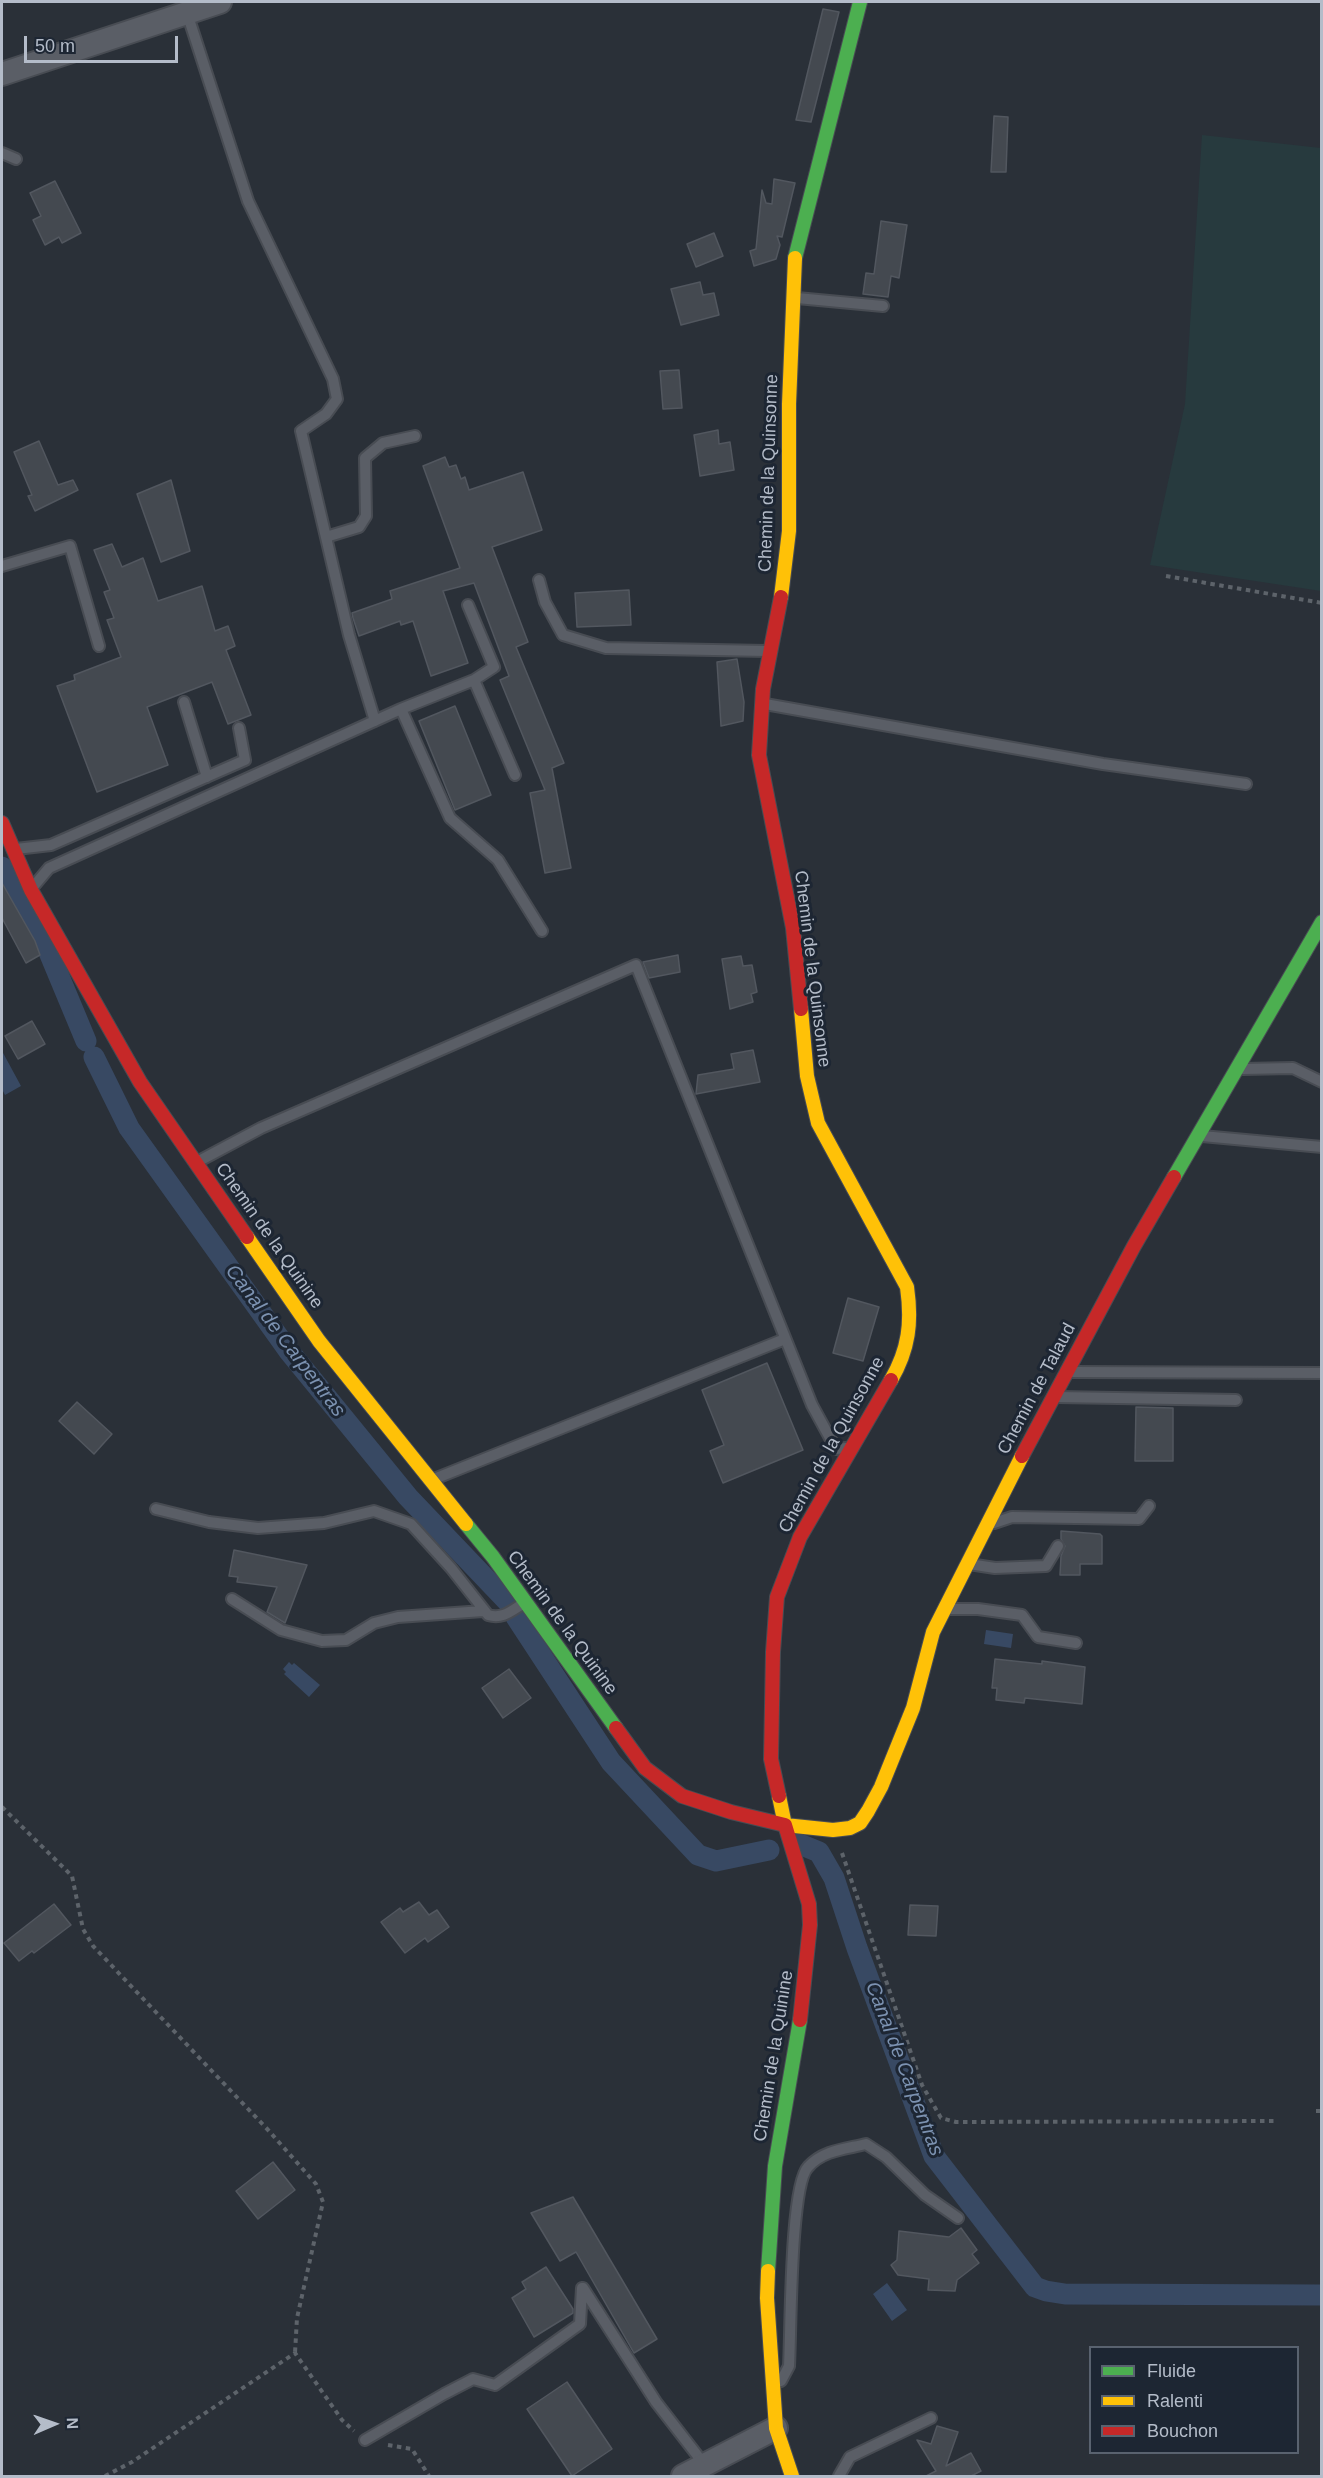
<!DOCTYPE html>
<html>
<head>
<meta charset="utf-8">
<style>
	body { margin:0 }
	#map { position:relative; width:1323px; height:2478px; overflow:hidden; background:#2a3038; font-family:Helvetica,sans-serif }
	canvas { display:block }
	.frame { position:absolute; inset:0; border:3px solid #b4bcc9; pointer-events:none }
	.legend { position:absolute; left:1089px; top:2346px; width:210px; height:108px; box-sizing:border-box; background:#1d2633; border:2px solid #59626f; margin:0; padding:8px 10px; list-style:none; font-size:18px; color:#b4bcc9 }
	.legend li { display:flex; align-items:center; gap:12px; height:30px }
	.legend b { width:30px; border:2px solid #59626f }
	.north { position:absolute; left:24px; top:2394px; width:60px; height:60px; -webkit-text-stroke:4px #1d2633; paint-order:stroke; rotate:88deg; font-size:16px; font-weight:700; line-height:24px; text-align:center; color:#b4bcc9 }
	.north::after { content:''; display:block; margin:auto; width:21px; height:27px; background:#b4bcc9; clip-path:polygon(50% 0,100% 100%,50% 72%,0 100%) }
	.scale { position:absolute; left:24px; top:36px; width:154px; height:27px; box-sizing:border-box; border:3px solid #b4bcc9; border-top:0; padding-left:8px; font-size:18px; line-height:21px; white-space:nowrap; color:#b4bcc9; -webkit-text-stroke:4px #1d2633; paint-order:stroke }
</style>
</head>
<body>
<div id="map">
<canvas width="1323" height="2478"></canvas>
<div class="frame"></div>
<ul class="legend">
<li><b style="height:8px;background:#4caf50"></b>Fluide</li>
<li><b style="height:8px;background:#ffc107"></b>Ralenti</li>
<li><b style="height:8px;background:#c62828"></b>Bouchon</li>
</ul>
<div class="north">N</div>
<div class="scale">50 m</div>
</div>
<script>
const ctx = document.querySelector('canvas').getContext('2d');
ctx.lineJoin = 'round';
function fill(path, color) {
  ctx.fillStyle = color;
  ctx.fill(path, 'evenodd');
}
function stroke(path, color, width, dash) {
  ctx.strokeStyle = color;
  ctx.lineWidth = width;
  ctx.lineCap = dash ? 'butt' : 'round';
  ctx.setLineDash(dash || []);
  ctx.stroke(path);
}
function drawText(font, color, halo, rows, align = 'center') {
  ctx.font = font + ' Helvetica,sans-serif';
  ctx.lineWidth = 6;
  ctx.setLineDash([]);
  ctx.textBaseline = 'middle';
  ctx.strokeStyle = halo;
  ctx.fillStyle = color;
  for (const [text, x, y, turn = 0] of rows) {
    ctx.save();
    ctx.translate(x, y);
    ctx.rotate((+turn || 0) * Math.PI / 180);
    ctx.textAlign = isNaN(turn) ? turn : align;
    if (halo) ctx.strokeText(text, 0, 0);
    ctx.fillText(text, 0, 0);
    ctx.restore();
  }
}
fill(new Path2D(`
	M 1202,135 L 1321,148 L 1321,591 L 1150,565 L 1185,404 Z`), '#273a3e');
fill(new Path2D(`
	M 2,1051 L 21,1086 L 5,1095 L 2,1089 Z
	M 986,1630 L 1013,1634 L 1011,1648 L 984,1644 Z
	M 289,1662 L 292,1665 L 294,1663 L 320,1685 L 309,1697 L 284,1674 L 286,1672 L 283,1669 Z
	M 887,2283 L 907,2310 L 892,2321 L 873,2294 Z`), '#384963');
stroke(new Path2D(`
	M 2,867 L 46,945 L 86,1041
	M 94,1057 L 129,1128 L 288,1350 L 408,1497 L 508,1602
	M 516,1617 L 611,1762 L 698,1855 L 716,1861 L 769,1850
	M 797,1843 L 819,1852 L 834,1878 L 857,1948 L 934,2156 L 1035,2287 L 1046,2291 L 1065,2294 L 1322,2295`), '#384963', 21);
const building = new Path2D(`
	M 823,9 L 839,12 L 811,122 L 796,120 Z
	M 994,116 L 1008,117 L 1006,172 L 991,172 Z
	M 774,179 L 795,183 L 782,237 L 777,236 L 780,245 L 776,259 L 754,266 L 750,251 L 756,249 L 762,190 L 766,203 L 772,204 Z
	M 55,181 L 81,233 L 62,243 L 59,237 L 45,245 L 33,220 L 41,216 L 30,193 Z
	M 881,221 L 907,225 L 899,278 L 891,276 L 888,297 L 863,294 L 866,273 L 874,274 Z
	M 714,233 L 723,256 L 696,267 L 687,244 Z
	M 700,282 L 703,295 L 714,293 L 719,315 L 681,325 L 671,289 Z
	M 679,370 L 682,408 L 663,409 L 660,371 Z
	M 718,430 L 719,444 L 730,442 L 734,470 L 700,476 L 694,435 Z
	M 39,441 L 58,485 L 73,480 L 78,490 L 35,511 L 28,496 L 32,495 L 14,452 Z
	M 445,457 L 449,467 L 456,465 L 461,479 L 465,477 L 469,490 L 523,472 L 542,530 L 492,547 L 528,642 L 516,647 L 564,763 L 552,768 L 571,868 L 545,873 L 530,793 L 545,790 L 500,680 L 509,676 L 474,583 L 443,591 L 468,663 L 431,676 L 413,621 L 401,625 L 400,621 L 359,636 L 353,618 L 352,613 L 392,599 L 390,591 L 460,568 L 423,466 Z
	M 171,480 L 190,551 L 161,562 L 137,494 Z
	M 112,544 L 122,567 L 143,558 L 158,601 L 202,586 L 215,631 L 228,626 L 235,646 L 226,650 L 251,715 L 228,724 L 212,682 L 147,707 L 168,765 L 97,792 L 57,686 L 75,680 L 74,675 L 121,657 L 107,620 L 114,618 L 104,592 L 110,590 L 94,550 Z
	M 629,590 L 631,625 L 577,627 L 575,593 Z
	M 737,659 L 744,702 L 743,721 L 721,726 L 717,662 Z
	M 455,706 L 491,795 L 455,810 L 419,721 Z
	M 2,883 L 35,941 L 40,955 L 26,963 L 2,918 Z
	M 678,955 L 680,972 L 649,978 L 643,962 Z
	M 741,956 L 743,966 L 752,965 L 757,992 L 751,994 L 753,1002 L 730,1009 L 722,959 Z
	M 32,1021 L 45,1044 L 18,1059 L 5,1036 Z
	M 753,1050 L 760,1082 L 696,1094 L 698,1075 L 734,1069 L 731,1054 Z
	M 848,1298 L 879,1307 L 863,1361 L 833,1353 Z
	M 767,1363 L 803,1450 L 723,1483 L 710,1451 L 724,1445 L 702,1390 Z
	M 77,1402 L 112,1434 L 94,1454 L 59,1421 Z
	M 1136,1407 L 1173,1408 L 1173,1461 L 1135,1461 Z
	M 1061,1531 L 1100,1534 L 1102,1536 L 1102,1564 L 1080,1564 L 1080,1575 L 1060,1575 L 1061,1556 L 1065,1546 L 1061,1539 Z
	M 234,1550 L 307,1565 L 285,1623 L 267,1612 L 277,1587 L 237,1582 L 238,1577 L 229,1576 Z
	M 995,1659 L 1042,1664 L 1042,1661 L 1085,1667 L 1082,1704 L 1025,1698 L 1024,1703 L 996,1700 L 997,1688 L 992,1688 Z
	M 509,1669 L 531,1698 L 503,1718 L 482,1688 Z
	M 419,1902 L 429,1915 L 437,1910 L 449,1927 L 428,1942 L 425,1938 L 405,1953 L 381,1922 L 400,1908 L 403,1912 Z
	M 54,1904 L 71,1925 L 34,1953 L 32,1951 L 19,1961 L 4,1943 Z
	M 910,1905 L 938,1906 L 936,1936 L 908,1935 Z
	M 273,2162 L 295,2190 L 258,2219 L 236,2191 Z
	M 573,2197 L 657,2339 L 634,2353 L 576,2252 L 560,2261 L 531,2213 Z
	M 961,2228 L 977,2250 L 972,2254 L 979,2263 L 957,2280 L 955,2291 L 928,2290 L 929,2279 L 898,2275 L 891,2265 L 897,2260 L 899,2231 L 949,2237 Z
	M 546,2267 L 573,2309 L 573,2313 L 534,2337 L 512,2298 L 526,2289 L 522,2282 Z
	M 567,2382 L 612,2449 L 572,2476 L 527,2409 Z
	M 937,2426 L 958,2432 L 946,2466 L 971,2453 L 981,2471 L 971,2476 L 926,2476 L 936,2471 L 917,2440 L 931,2444 Z`);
fill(building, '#444950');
stroke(building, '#52575f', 1.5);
const lane = new Path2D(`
	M 187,13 L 248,201 L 333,379 L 337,399 L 326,414 L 301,431 L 349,635 L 375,721
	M 2,153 L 16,159
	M 797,298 L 883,306
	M 326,537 L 359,527 L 366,516 L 365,458 L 383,443 L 415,436
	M 2,566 L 70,546 L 99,646
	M 539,580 L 545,602 L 563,635 L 606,648 L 767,651
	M 468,605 L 494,667 L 474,680
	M 184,702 L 207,777
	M 765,704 L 1103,764 L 1246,784
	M 401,709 L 474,680 L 515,775
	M 16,849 L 51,845 L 245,760 L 239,728
	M 33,887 L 49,868 L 401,709 L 450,818 L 498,860 L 542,931
	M 1243,1069 L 1293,1068 L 1322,1082
	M 1202,1136 L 1322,1147
	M 199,1161 L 261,1128 L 636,965 L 812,1405 L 836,1449 L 846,1448
	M 1073,1372 L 1322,1373
	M 1057,1397 L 1236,1400
	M 434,1479 L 785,1339
	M 156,1509 L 209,1522 L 258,1528 L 324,1523 L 374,1511 L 411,1524 L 451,1568 L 488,1615 C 502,1619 510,1612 521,1605
	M 994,1523 L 1012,1517 L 1139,1519 L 1149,1506
	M 969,1564 L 995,1568 L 1046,1566 L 1058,1546
	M 232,1599 L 281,1630 L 322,1641 L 346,1640 L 374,1623 L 398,1617 L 483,1611
	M 950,1609 L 978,1609 L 1022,1615 L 1038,1637 L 1076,1643
	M 583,2288 L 656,2402 L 704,2464
	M 781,2381 L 789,2366 C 791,2331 790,2186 808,2167 C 823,2150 846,2149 866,2144 L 886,2157 L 925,2195 L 958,2218
	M 365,2440 L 444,2394 L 473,2379 L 495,2385 L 580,2324 L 582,2288
	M 839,2476 L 850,2457 L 931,2418`);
const street = new Path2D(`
	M 2,74 L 220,2
	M 683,2476 L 776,2428`);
const fast = new Path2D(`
	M 795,258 L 860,2
	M 1174,1177 L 1322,922
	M 466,1524 L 493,1557 L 616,1728
	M 768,2271 L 775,2166 L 800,2020`);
const slow = new Path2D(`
	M 781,597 L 789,531 L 789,404 L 795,258
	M 801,1009 L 807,1076 L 818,1123 L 907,1287 C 912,1322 909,1349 891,1380
	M 247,1237 L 319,1341 L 466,1524
	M 779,1796 L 785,1825 L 833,1830 L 850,1828 L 860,1823 L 868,1811 L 881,1787 L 913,1708 L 933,1632 L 1022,1456
	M 768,2271 L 767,2298 L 776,2428 L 792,2476`);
const jam = new Path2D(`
	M 781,597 L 763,689 L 759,755 L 793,928 L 801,1009
	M 2,823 L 31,890 L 140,1082 L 247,1237
	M 1022,1456 L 1134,1246 L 1174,1177
	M 616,1728 L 645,1768 L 682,1796 L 731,1812 L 785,1825 L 809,1904 L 810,1925 L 800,2020
	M 779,1796 L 771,1759 L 773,1652 L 777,1597 L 800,1537 L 891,1380`);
stroke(lane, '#484c53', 14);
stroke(street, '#484c53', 26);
stroke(fast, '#484c53', 16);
stroke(slow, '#484c53', 16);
stroke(jam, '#484c53', 16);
stroke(new Path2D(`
	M 1166,576 L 1322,603
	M 2,1807 L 72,1876 L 83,1929 L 93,1946 L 269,2131 L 316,2184 L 323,2202 L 297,2318 L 295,2353
	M 842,1853 L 922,2085 L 941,2118 L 956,2122 L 1277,2121
	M 1316,2111 L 1322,2111
	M 388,2445 L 412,2449 L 429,2476
	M 105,2476 L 132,2462 L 295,2353 L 342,2420 L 354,2431`), '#5d636a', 4, [4.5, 4.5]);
stroke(lane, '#5a5e66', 10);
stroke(street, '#5a5e66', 22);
stroke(fast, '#4caf50', 14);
stroke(slow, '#ffc107', 14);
stroke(jam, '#c62828', 14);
drawText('18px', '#b4bcc9', '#1d2633', [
	["Chemin de la Quinsonne",769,473,-88],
	["Chemin de la Quinsonne",812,969,83],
	["Chemin de la Quinine",269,1236,55],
	["Chemin de Talaud",1037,1389,-62],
	["Chemin de la Quinsonne",832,1445,-61],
	["Chemin de la Quinine",562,1623,54],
	["Chemin de la Quinine",774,2056,-81]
]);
drawText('italic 20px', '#7c92b1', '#1d2633', [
	["Canal de Carpentras",285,1341,53],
	["Canal de Carpentras",904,2069,69]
]);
</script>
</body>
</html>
